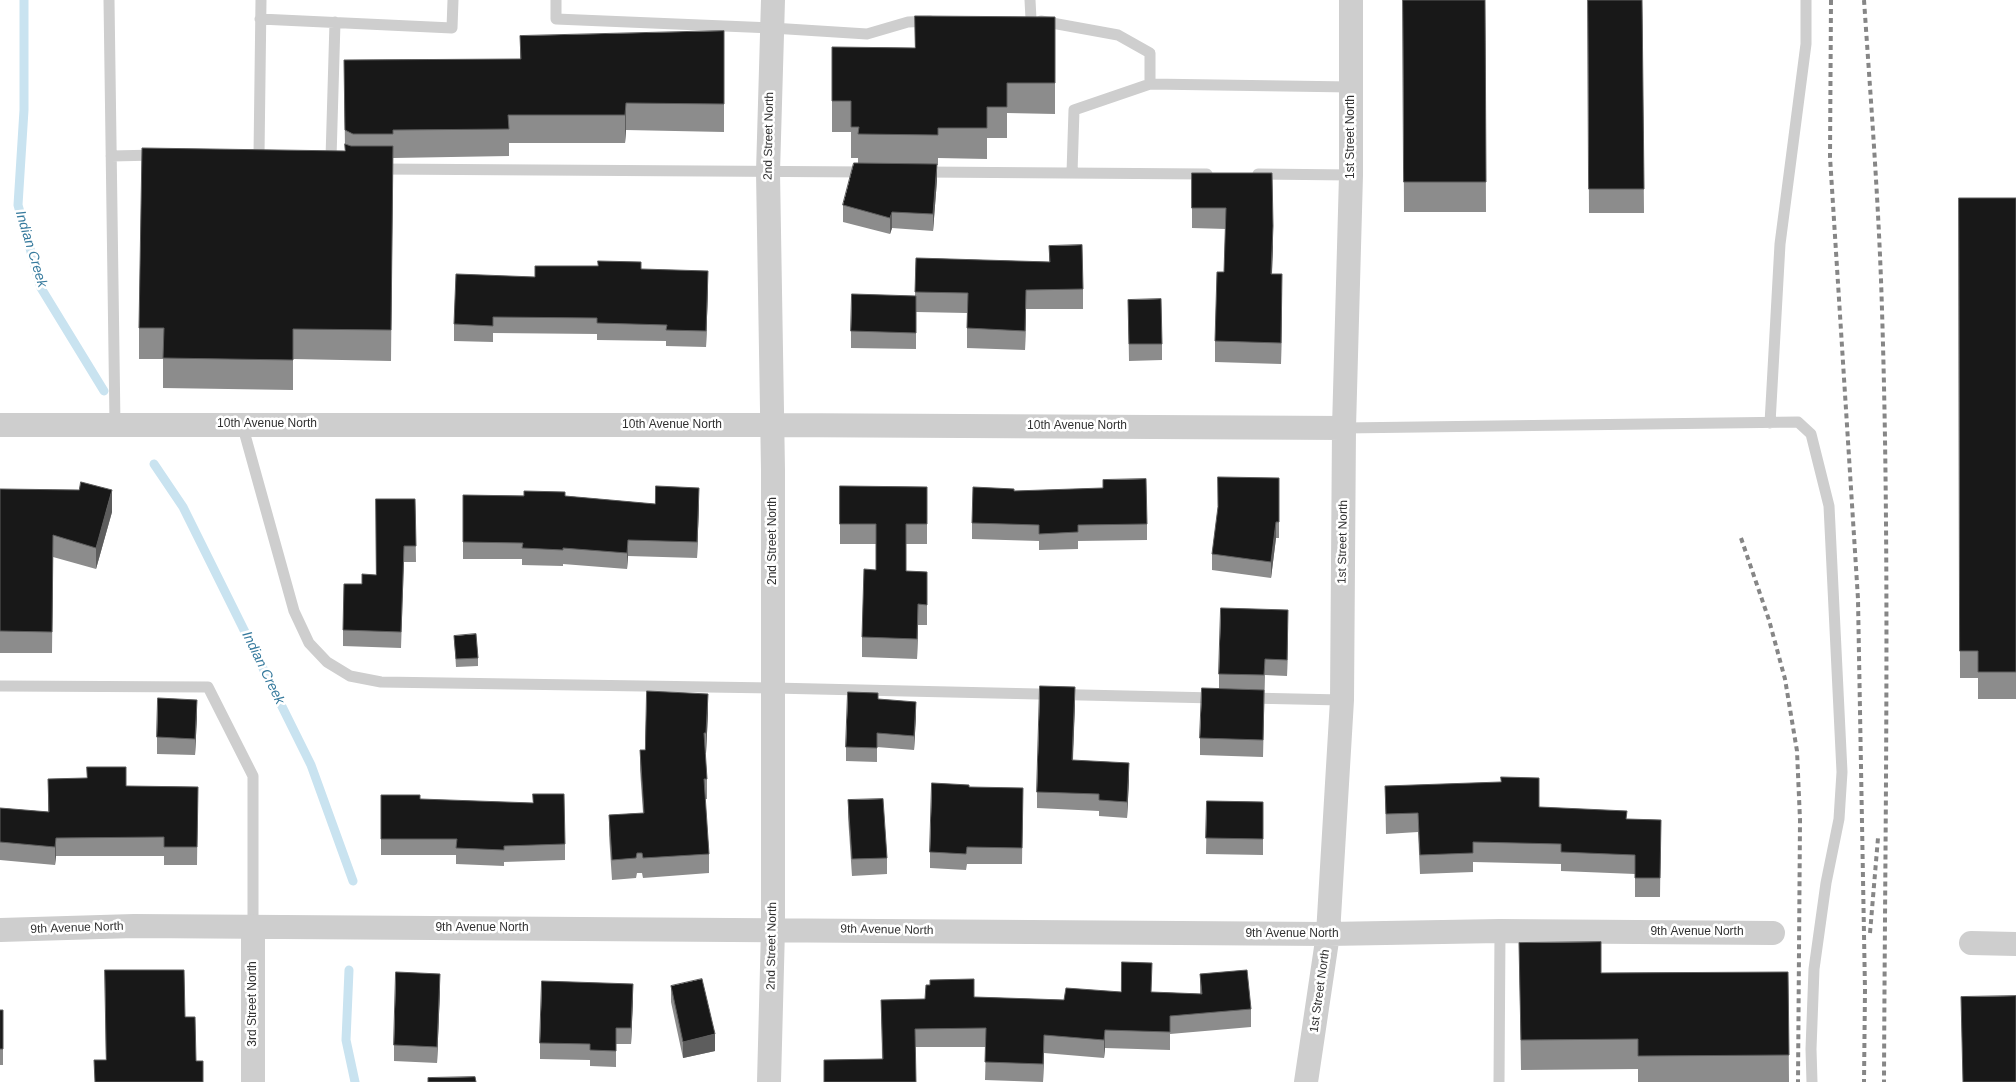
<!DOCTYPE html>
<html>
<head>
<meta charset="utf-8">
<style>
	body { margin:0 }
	canvas { display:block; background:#fff }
</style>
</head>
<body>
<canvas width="2016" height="1082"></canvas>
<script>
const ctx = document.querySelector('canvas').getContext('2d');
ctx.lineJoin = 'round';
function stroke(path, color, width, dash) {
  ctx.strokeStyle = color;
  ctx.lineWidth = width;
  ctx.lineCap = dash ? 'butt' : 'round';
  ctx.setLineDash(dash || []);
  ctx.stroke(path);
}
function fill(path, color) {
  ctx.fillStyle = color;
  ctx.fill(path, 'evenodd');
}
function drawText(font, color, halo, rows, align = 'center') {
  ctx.font = font + ' Arial,sans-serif';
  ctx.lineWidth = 5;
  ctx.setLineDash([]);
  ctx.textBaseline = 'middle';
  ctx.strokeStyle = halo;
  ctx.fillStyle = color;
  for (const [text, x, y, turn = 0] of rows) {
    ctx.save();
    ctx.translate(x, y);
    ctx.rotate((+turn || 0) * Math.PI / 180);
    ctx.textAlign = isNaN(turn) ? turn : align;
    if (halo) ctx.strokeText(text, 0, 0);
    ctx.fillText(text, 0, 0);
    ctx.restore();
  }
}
stroke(new Path2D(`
	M 24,0 L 24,110 L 18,205 L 41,288 L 104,391
	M 154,464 L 183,507 L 311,765 L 353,881
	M 349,970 L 346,1040 L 355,1082`), '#c9e3f0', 9);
stroke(new Path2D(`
	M 109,0 L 115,424
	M 556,0 L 556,19 L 772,28 L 867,34 L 908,22 L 930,21
	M 1030,0 L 1031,19
	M 260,19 L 452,28 L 453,0
	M 1041,21 L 1118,35 L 1150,53 L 1150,84 L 1351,87
	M 251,155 L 259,155 L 261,0
	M 111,156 L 157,155
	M 323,157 L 331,158 L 335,22
	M 378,169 L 867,172
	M 923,172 L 1207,174
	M 1072,173 L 1074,110 L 1150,84
	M 1258,174 L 1351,175
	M 1770,423 L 1780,244 L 1806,44 L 1806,0
	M 242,424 L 294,611 L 309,643 L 327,662 L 350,676 L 381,682 L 773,688 L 1215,698
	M 1344,428 L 1798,422 L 1811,434 L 1829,506 L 1842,772 L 1839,819 L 1826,883 L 1814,969 L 1811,1049 L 1812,1082
	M 0,686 L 208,687 L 253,776 L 253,927
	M 1249,698 L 1342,700
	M 1499,1082 L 1500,931`), '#cecece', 11);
stroke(new Path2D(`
	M 0,425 L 772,425 L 1344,428
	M 253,927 L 253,1082
	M 0,930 L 134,926 L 1328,934 L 1500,931 L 1773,933
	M 1971,943 L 2016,944
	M 769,1082 L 773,929 L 773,470 L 768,172 L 773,0
	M 1306,1082 L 1328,934 L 1342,700 L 1344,428 L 1351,175 L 1351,0`), '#cecece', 24);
stroke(new Path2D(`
	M 1831,0 L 1830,157 L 1858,599 L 1865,990 L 1864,1082
	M 1864,0 C 1871,103 1879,206 1882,310 C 1890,567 1885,825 1884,1082
	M 1741,538 L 1769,620 L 1785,679 L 1797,751 L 1800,820 L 1798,1082
	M 1870,933 L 1878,838`), '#868686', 4, [5, 4]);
fill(new Path2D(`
	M 1403,0 L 1485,0 L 1486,212 L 1404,212 Z
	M 1588,0 L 1642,0 L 1644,213 L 1589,213 Z
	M 1055,17 L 1055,114 L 1007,113 L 1007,138 L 987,138 L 987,159 L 938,158 L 938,165 L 937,165 L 937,180 L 933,231 L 892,228 L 890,234 L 843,222 L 843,205 L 858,163 L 858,158 L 851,158 L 851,132 L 832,132 L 832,47 L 915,48 Z
	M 724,31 L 724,132 L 626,130 L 625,143 L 509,143 L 509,156 L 393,158 L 391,361 L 293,359 L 293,390 L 163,388 L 163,359 L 139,359 L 139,328 L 345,151 L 344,60 L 520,59 L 520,36 Z
	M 1192,173 L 1273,246 L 1272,274 L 1282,294 L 1281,364 L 1215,362 L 1215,341 L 1224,272 L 1226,229 L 1192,228 Z
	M 1959,198 L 2016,198 L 2016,699 L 1978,699 L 1978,678 L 1960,678 Z
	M 1049,246 L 1083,289 L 1083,309 L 1026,309 L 1025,350 L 967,348 L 967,313 L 916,312 L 916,349 L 851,348 L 851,331 L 915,296 L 916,258 L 1049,262 Z
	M 641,269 L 708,287 L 706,347 L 666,346 L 666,341 L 597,340 L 597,334 L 493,333 L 493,342 L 454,341 L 454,324 L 535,277 Z
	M 1128,300 L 1162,344 L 1162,360 L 1129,361 Z
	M 1279,478 L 1279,538 L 1276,538 L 1271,578 L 1212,570 L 1212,554 Z
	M 840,486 L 927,487 L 927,544 L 906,544 L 906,571 L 927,572 L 927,625 L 918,625 L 917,659 L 862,657 L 862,637 L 876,570 L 876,544 L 840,544 Z
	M 0,489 L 112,512 L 96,569 L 53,557 L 52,653 L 0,653 Z
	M 1014,491 L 1147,524 L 1147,540 L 1078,541 L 1078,549 L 1039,550 L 1039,541 L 972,539 L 972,523 Z
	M 463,495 L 565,496 L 655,504 L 699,504 L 697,558 L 628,556 L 627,569 L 563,564 L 563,566 L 522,565 L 522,559 L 463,559 Z
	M 415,499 L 416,562 L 404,562 L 401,648 L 343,646 L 343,630 L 362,584 L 376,575 Z
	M 1288,627 L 1287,676 L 1265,675 L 1263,757 L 1200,755 L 1200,738 L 1219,689 L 1219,674 Z
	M 454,636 L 478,658 L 478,666 L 456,667 Z
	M 878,699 L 916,716 L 914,750 L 877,747 L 877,762 L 846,761 L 846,747 Z
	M 1075,703 L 1073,760 L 1129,780 L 1127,818 L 1099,816 L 1099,811 L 1037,808 L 1037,792 Z
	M 708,713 L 706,753 L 705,753 L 707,779 L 707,799 L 705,799 L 709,854 L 709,873 L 643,878 L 642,873 L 637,873 L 636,878 L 612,880 L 609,835 L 609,815 L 643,813 L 640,770 L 640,750 L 645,750 Z
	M 197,716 L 195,755 L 157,754 L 157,737 Z
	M 48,779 L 126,786 L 198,787 L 197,865 L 164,865 L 164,856 L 56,856 L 55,865 L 0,860 L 0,808 L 48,812 Z
	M 1385,786 L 1627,819 L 1661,820 L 1660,897 L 1635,897 L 1635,874 L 1561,871 L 1561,864 L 1473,862 L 1473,872 L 1420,874 L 1418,832 L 1386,834 Z
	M 1023,788 L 1022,864 L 967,864 L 966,870 L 930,868 L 930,852 Z
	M 381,795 L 420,799 L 565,844 L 565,860 L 504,862 L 504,866 L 456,864 L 456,855 L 381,855 Z
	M 848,800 L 887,858 L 887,874 L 852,876 L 848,817 Z
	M 1207,801 L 1263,802 L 1263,855 L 1206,854 Z
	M 1519,943 L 1601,973 L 1788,972 L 1789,1082 L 1638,1082 L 1638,1069 L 1521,1070 Z
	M 1200,974 L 1251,1009 L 1251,1027 L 1170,1034 L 1170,1050 L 1105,1048 L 1104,1058 L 1044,1053 L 1043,1082 L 985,1080 L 986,1047 L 915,1047 L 916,1082 L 882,1059 L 881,1000 L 925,999 L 974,997 L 1064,1000 L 1121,992 L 1152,992 L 1200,994 Z
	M 671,986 L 715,1051 L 683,1058 L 671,1002 Z
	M 440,990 L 437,1063 L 394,1061 L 394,1045 Z
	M 633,1000 L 631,1044 L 616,1044 L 616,1067 L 590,1066 L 590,1060 L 540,1059 L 540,1043 Z
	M 0,1010 L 3,1010 L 3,1065 L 0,1065 Z`), '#8c8c8c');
fill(new Path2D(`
	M 626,103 L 626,130 L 625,143 L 625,115 Z
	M 937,164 L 937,180 L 933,231 L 933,214 Z
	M 892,212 L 892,228 L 890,234 L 890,218 Z
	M 1273,226 L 1273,246 L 1271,294 L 1271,274 Z
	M 708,271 L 708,287 L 706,347 L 706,331 Z
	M 1282,274 L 1282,294 L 1281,364 L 1281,343 Z
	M 1026,290 L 1026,309 L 1025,350 L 1025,331 Z
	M 699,488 L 699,504 L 697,558 L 697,542 Z
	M 112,490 L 112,512 L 96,569 L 96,548 Z
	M 1276,522 L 1276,538 L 1271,578 L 1271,562 Z
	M 628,540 L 628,556 L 627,569 L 627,553 Z
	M 918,604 L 918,625 L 917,659 L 917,639 Z
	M 1288,610 L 1288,627 L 1287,676 L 1287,660 Z
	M 1075,687 L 1075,703 L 1072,777 L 1072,760 Z
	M 708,694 L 708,713 L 706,753 L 706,733 Z
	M 197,700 L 197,716 L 195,755 L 195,739 Z
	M 916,702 L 916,716 L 914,750 L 914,736 Z
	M 1129,763 L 1129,780 L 1127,818 L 1127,802 Z
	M 56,838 L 56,856 L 55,865 L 55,847 Z
	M 440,974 L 440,990 L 437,1063 L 437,1047 Z
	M 633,984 L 633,1000 L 631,1044 L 631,1028 Z
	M 1105,1030 L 1105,1048 L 1104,1058 L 1104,1040 Z
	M 715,1034 L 715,1051 L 683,1058 L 683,1042 Z
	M 1044,1035 L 1044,1053 L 1043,1082 L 1043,1064 Z`), '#5d5d5d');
const building = new Path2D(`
	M 1403,0 L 1485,0 L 1486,182 L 1404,182 Z
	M 1588,0 L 1642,0 L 1644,189 L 1589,189 Z
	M 915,16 L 1055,17 L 1055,83 L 1007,83 L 1007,107 L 987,107 L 987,128 L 938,128 L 938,135 L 858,134 L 859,127 L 851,127 L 851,101 L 832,101 L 832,47 L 915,48 Z
	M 724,31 L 724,104 L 626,103 L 625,115 L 508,115 L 509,129 L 393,130 L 393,134 L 353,134 L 345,130 L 344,60 L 521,59 L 520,36 Z
	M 345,144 L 351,146 L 393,146 L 391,330 L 293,329 L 293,360 L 163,358 L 164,328 L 139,328 L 142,148 L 345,151 Z
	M 854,163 L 937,164 L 933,214 L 892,212 L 890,218 L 843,205 Z
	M 1192,173 L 1272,173 L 1273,226 L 1271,274 L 1282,274 L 1281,343 L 1215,341 L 1217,272 L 1224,272 L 1226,208 L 1192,208 Z
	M 1959,198 L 2016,198 L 2016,672 L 1978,672 L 1978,651 L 1960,651 Z
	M 1082,245 L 1083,289 L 1026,290 L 1025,331 L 967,328 L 968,293 L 915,292 L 916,258 L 1050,262 L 1049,246 Z
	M 598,261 L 641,262 L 641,269 L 708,271 L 706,331 L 666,330 L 667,325 L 597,323 L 597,318 L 493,317 L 493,326 L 454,324 L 456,274 L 535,277 L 535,266 L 598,266 Z
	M 852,294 L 916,296 L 916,333 L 851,331 Z
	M 1161,299 L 1162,344 L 1129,344 L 1128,300 Z
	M 1218,477 L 1279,478 L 1279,522 L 1276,522 L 1271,562 L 1212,554 L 1218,507 Z
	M 1146,479 L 1147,524 L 1078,525 L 1078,532 L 1039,534 L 1039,525 L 972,523 L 973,487 L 1014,489 L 1014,491 L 1103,488 L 1103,480 Z
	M 81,482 L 112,490 L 96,548 L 53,535 L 52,632 L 0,631 L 0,489 L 79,490 Z
	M 656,486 L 699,488 L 697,542 L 628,540 L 627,553 L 563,548 L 563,550 L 522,548 L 523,543 L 463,542 L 463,495 L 524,496 L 524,491 L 565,492 L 565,496 L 655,504 Z
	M 840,486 L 927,487 L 927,524 L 906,524 L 906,571 L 927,572 L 927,605 L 918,604 L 917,639 L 862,637 L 864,569 L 876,570 L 876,524 L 840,524 Z
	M 376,499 L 415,499 L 416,546 L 404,546 L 401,632 L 343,630 L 344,584 L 362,584 L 362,574 L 376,575 Z
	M 1221,608 L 1288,610 L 1287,660 L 1265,659 L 1264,675 L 1219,674 Z
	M 476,634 L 478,658 L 456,659 L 454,636 Z
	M 1040,686 L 1075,687 L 1072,760 L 1129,763 L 1127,802 L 1099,800 L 1099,794 L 1037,792 Z
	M 1202,688 L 1264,690 L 1263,740 L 1200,738 Z
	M 647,691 L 708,694 L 706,733 L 704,733 L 707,779 L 704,779 L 709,854 L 643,858 L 642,853 L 637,853 L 636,858 L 612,860 L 609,815 L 644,813 L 640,750 L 645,750 Z
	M 848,692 L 878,693 L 878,699 L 916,702 L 914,736 L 877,733 L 877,748 L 846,747 Z
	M 158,698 L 197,700 L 195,739 L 157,737 Z
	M 87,767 L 126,767 L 126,786 L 198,787 L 197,847 L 164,847 L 164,837 L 56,838 L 55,847 L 0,842 L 0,808 L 49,812 L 48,779 L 87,778 Z
	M 1501,777 L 1539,778 L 1539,807 L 1627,811 L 1626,819 L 1661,820 L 1660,878 L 1635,878 L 1635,855 L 1561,852 L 1561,844 L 1473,842 L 1473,853 L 1420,855 L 1418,813 L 1386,814 L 1385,786 L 1501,782 Z
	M 932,783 L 969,785 L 969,787 L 1023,788 L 1022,848 L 967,847 L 966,854 L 930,852 Z
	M 533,794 L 564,794 L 565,844 L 504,846 L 504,850 L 456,848 L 457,839 L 381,839 L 381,795 L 420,795 L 420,799 L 533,803 Z
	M 883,799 L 887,858 L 852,859 L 848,800 Z
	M 1207,801 L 1263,802 L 1263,839 L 1206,838 Z
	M 1601,942 L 1601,973 L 1788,972 L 1789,1055 L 1638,1056 L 1638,1039 L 1521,1040 L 1519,943 Z
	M 1122,962 L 1152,963 L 1151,992 L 1202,994 L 1200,974 L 1247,970 L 1251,1009 L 1170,1016 L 1170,1032 L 1105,1030 L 1104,1040 L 1044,1035 L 1043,1064 L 985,1062 L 986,1028 L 915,1029 L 916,1082 L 824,1082 L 824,1060 L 883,1059 L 881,1000 L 925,999 L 926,985 L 930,985 L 930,980 L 974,979 L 974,997 L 1064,1000 L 1066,988 L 1121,992 Z
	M 105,970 L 184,970 L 185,1017 L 195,1017 L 196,1061 L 203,1061 L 203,1082 L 95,1082 L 94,1060 L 106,1060 Z
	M 396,972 L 440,974 L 437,1047 L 394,1045 Z
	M 702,979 L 715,1034 L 683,1042 L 671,986 Z
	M 542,981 L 633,984 L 631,1028 L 616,1028 L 616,1051 L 590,1050 L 590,1044 L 540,1043 Z
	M 2016,996 L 2016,1082 L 1963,1082 L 1961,997 Z
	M 0,1010 L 3,1010 L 3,1049 L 0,1049 Z
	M 475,1077 L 476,1082 L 428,1082 L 428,1078 Z`);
fill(building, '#181818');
stroke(building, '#5d5d5d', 1);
drawText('12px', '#313131', '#fff', [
	["2nd Street North",769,136,-89],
	["1st Street North",1351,137,-90],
	["10th Avenue North",267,424],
	["10th Avenue North",672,425],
	["10th Avenue North",1077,426],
	["2nd Street North",773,541,-90],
	["1st Street North",1343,542,-89],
	["9th Avenue North",77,928,-2],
	["9th Avenue North",482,928],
	["9th Avenue North",887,930,1],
	["9th Avenue North",1697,932],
	["9th Avenue North",1292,934],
	["2nd Street North",772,946,-89],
	["1st Street North",1320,991,-82],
	["3rd Street North",253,1004,-90]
]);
drawText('italic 14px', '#367a9d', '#fff', [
	["Indian Creek",31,249,73],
	["Indian Creek",263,668,64]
]);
</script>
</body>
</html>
